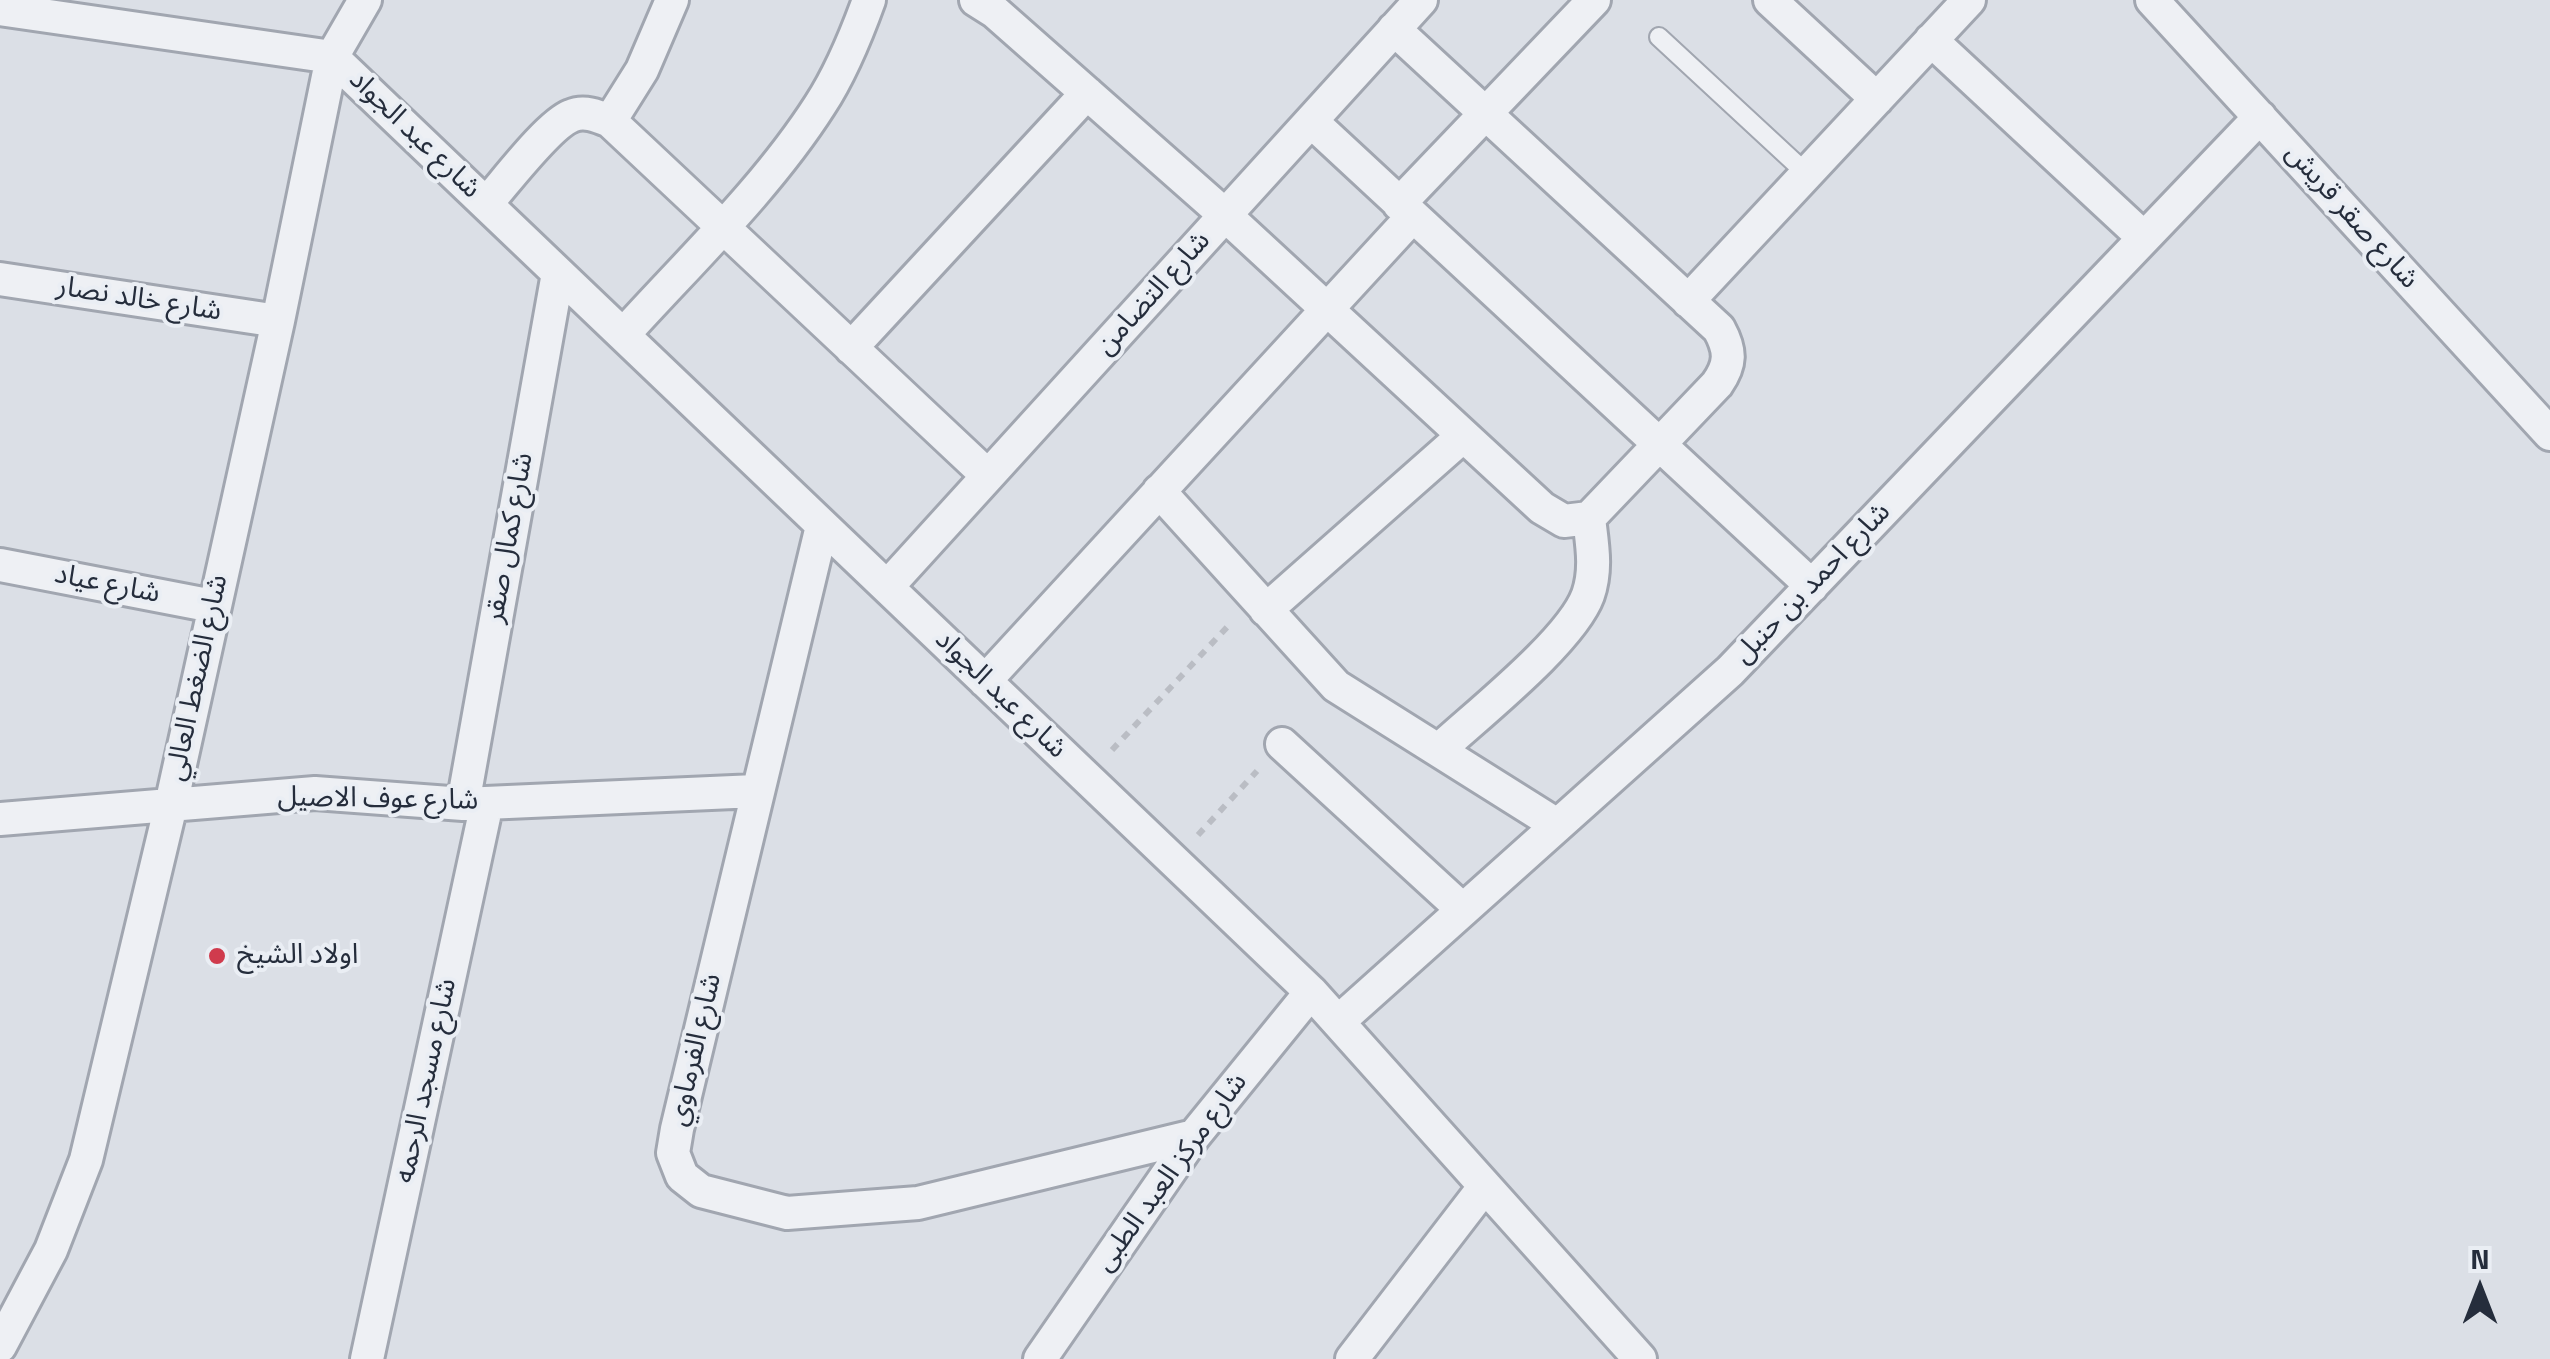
<!DOCTYPE html>
<html>
<head>
<meta charset="utf-8">
<style>
	body { margin:0 }
	#map { position:relative; width:2550px; height:1359px; overflow:hidden; background:#dbdfe6; font-family:"Titillium Web",sans-serif }
	canvas { display:block }
	.north { position:absolute; left:2430px; top:1239px; width:100px; height:100px; -webkit-text-stroke:8px #eaeef4; paint-order:stroke; rotate:0deg; font-size:28px; font-weight:700; line-height:40px; text-align:center; color:#252d3c }
	.north::after { content:''; display:block; margin:auto; width:35px; height:45px; background:#252d3c; clip-path:polygon(50% 0,100% 100%,50% 72%,0 100%) }
</style>
</head>
<body>
<div id="map">
<canvas width="2550" height="1359"></canvas>
<div class="north">N</div>
</div>
<script>
const ctx = document.querySelector('canvas').getContext('2d');
ctx.lineJoin = 'round';
function stroke(path, color, width, dash) {
  ctx.strokeStyle = color;
  ctx.lineWidth = width;
  ctx.lineCap = dash ? 'butt' : 'round';
  ctx.setLineDash(dash || []);
  ctx.stroke(path);
}
function drawText(font, color, halo, rows, align = 'center') {
  ctx.font = font + ' "Titillium Web","Noto Sans Arabic",sans-serif';
  ctx.lineWidth = 8;
  ctx.setLineDash([]);
  ctx.textBaseline = 'middle';
  ctx.strokeStyle = halo;
  ctx.fillStyle = color;
  for (const [text, x, y, turn = 0] of rows) {
    ctx.save();
    ctx.translate(x, y);
    ctx.rotate((+turn || 0) * Math.PI / 180);
    ctx.textAlign = isNaN(turn) ? turn : align;
    if (halo) ctx.strokeText(text, 0, 0);
    ctx.fillText(text, 0, 0);
    ctx.restore();
  }
}
const lane = new Path2D(`
	M 1659,37 L 1807,174`);
const street = new Path2D(`
	M 976,0 L 995,12 L 1225,215 L 1542,508 L 1564,521 L 1589,518 L 1717,384 C 1731,364 1731,351 1719,329 L 1394,29
	M 1770,0 L 1877,99
	M 2152,0 L 2550,434
	M 0,9 L 332,57 L 1311,992 L 1640,1359
	M 1931,40 L 2144,238
	M 610,121 L 642,70 L 672,0
	M 1311,121 L 1812,586
	M 486,204 C 504,184 548,125 571,116 C 584,110 598,116 610,121 L 988,476
	M 1399,204 L 1594,0
	M 0,279 L 278,321
	M 1688,301 L 1969,0
	M 623,335 C 689,262 767,188 820,105 C 841,73 856,36 869,0
	M 851,348 L 1087,93
	M 1159,491 L 1336,686 L 1557,825
	M 822,526 L 677,1129 L 673,1153 L 682,1176 L 701,1191 L 787,1213 L 918,1203 L 1194,1136
	M 0,565 L 213,606
	M 887,587 L 1421,0
	M 1266,610 L 1463,436
	M 985,681 L 1413,216
	M 1282,744 L 1463,910
	M 1439,750 C 1478,714 1571,641 1588,595 C 1597,569 1592,544 1589,518
	M 463,804 L 558,273
	M 0,819 L 315,793 L 463,804 L 756,791
	M 1338,1022 L 1730,671 L 2260,117
	M 0,1346 L 51,1250 L 86,1160 L 171,805 L 278,321 L 332,57 L 365,0
	M 367,1359 L 487,803
	M 1040,1359 L 1194,1136 L 1311,992
	M 1352,1359 L 1485,1186`);
stroke(lane, '#a1a6b0', 22);
stroke(street, '#a1a6b0', 38);
stroke(new Path2D(`
	M 1112,750 L 1230,624
	M 1198,835 L 1257,771`), '#babdc4', 6, [8, 8]);
stroke(lane, '#eef0f4', 18);
stroke(street, '#eef0f4', 32);
for (const [x, y, r, color] of [
	[217,956,10,"#d03b4d"]
]) {
  const dot = new Path2D();
  dot.arc(x, y, r, 0, 2 * Math.PI);
  ctx.fillStyle = color;
  ctx.fill(dot);
  stroke(dot, '#eaeef4', 4);
}
drawText('28px', '#252d3c', '#eaeef4', [
	["شارع عبد الجواد",414,135,44],
	["شارع صقر قريش",2351,217,48],
	["شارع التضامن",1154,294,-48],
	["شارع خالد نصار",139,300,9],
	["شارع كمال صقر",510,538,-80],
	["شارع احمد بن حنبل",1813,584,-46],
	["شارع عياد",107,585,11],
	["شارع الضغط العالي",198,678,-78],
	["شارع عبد الجواد",1000,695,44],
	["شارع عوف الاصيل",378,800,1],
	["شارع الفرماوي",696,1050,-77],
	["شارع مسجد الرحمه",427,1081,-78],
	["شارع مركز العبد الطبى",1172,1173,-54]
]);
drawText('28px', '#252d3c', '#eaeef4', [
	["اولاد الشيخ",237,956]
], 'left');
</script>
</body>
</html>
